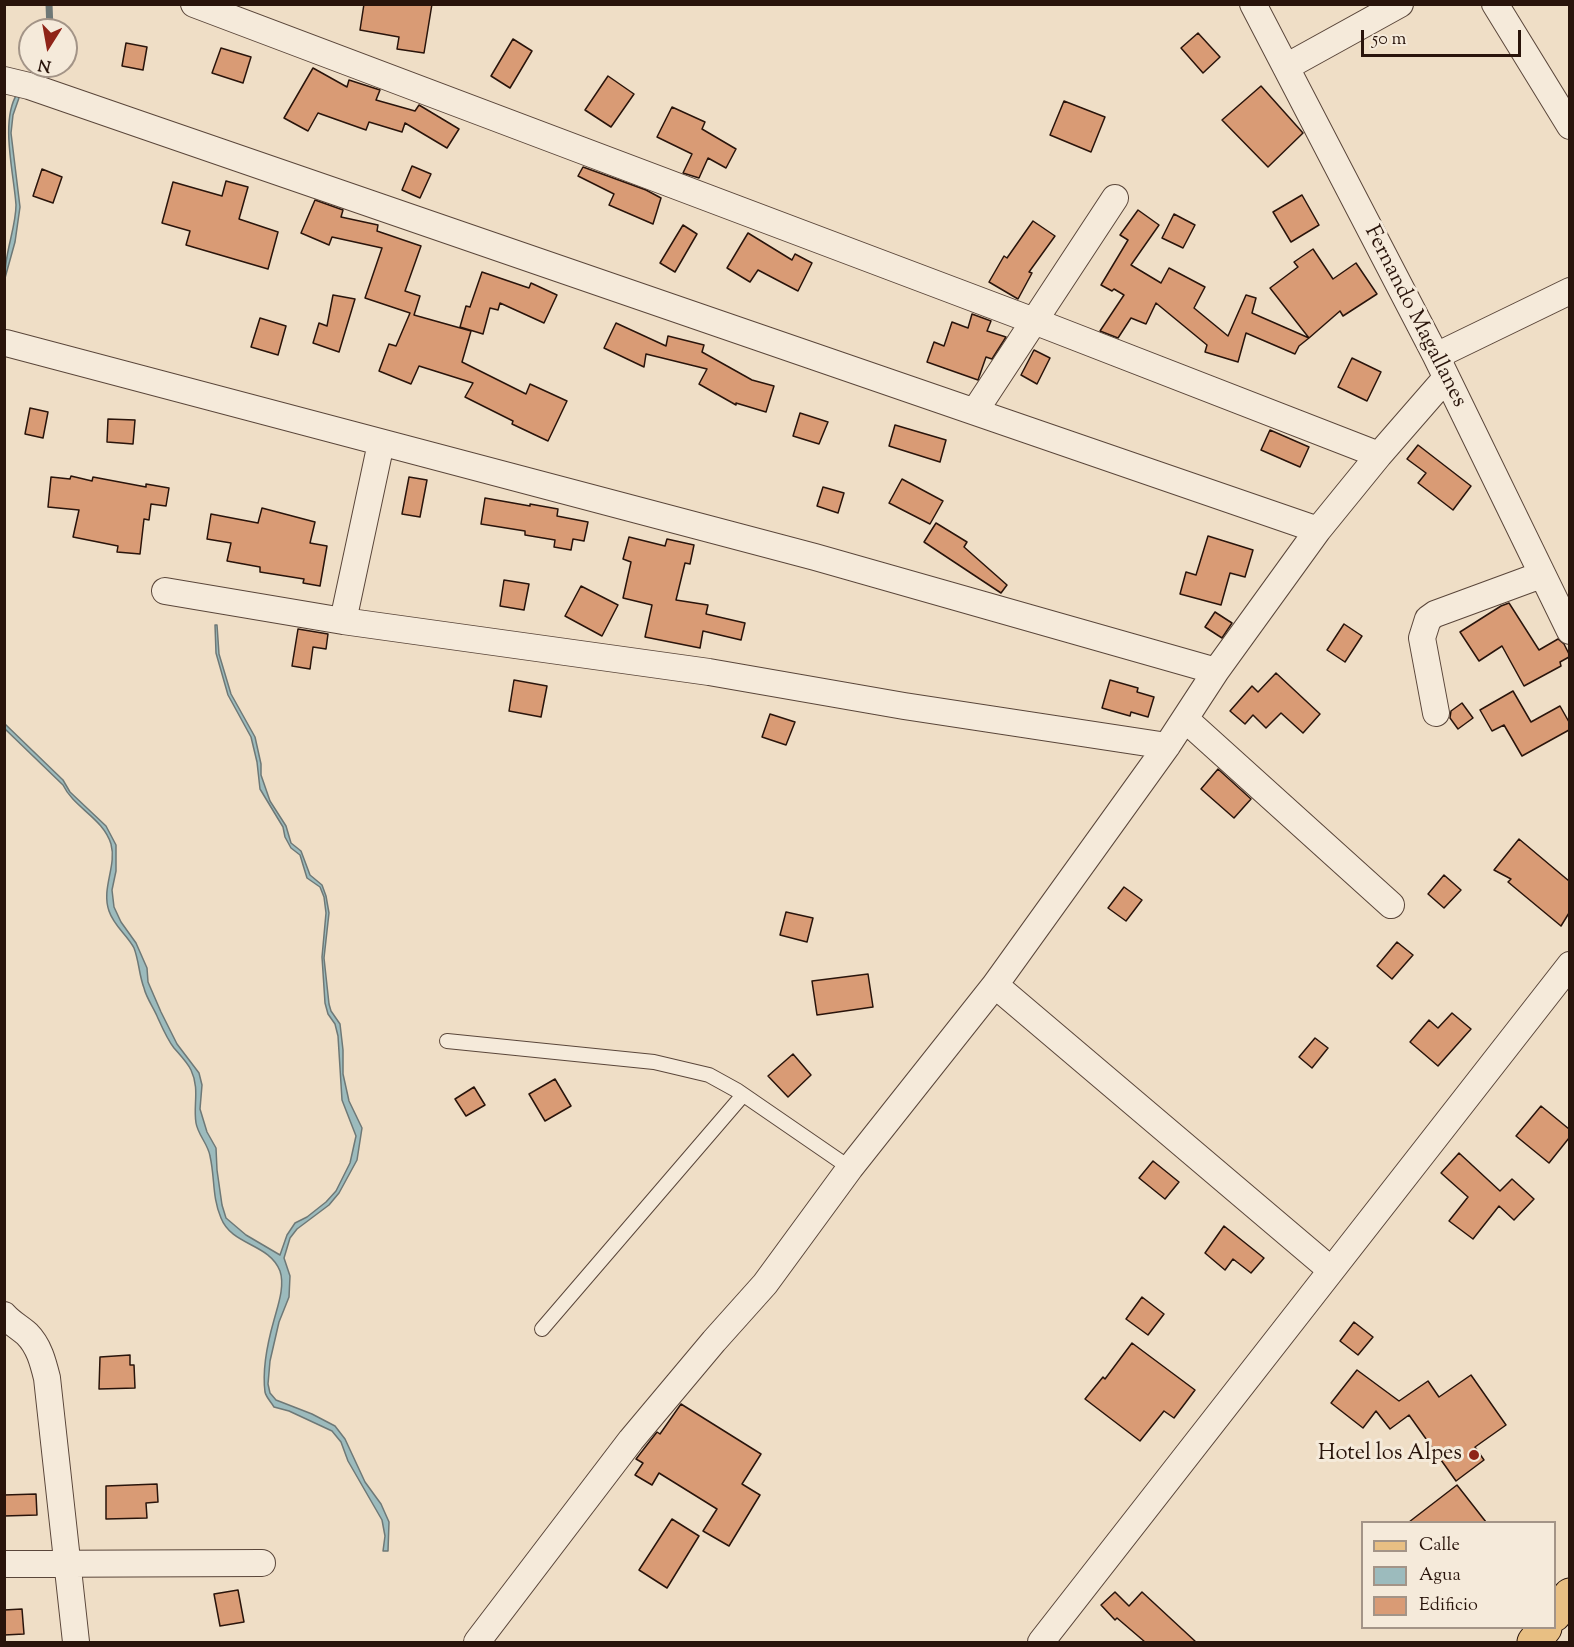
<!DOCTYPE html>
<html>
<head>
<meta charset="utf-8">
<style>
	body { margin:0 }
	#map { position:relative; width:1574px; height:1647px; overflow:hidden; background:#efdec6; font-family:"Sorts Mill Goudy",serif }
	canvas { display:block }
	.frame { position:absolute; inset:0; border:6px solid #29140b; pointer-events:none }
	.legend { position:absolute; left:1361px; top:1521px; width:195px; height:108px; box-sizing:border-box; background:#f5eada; border:2px solid #a39487; margin:0; padding:8px 10px; list-style:none; font-size:18px; color:#29140b }
	.legend li { display:flex; align-items:center; gap:12px; height:30px }
	.legend b { width:30px; border:2px solid #a39487 }
	.north { position:absolute; left:18px; top:18px; width:60px; height:60px; box-sizing:border-box; background:#f5eada; border:2px solid #a39487; border-radius:50%; rotate:191deg; font-size:16px; font-weight:700; line-height:24px; text-align:center; color:#29140b }
	.north::after { content:''; display:block; margin:auto; width:21px; height:27px; background:#8f2418; clip-path:polygon(50% 0,100% 100%,50% 72%,0 100%) }
	.scale { position:absolute; left:1361px; top:30px; width:160px; height:27px; box-sizing:border-box; border:3px solid #29140b; border-top:0; padding-left:8px; font-size:18px; line-height:21px; white-space:nowrap; color:#29140b; -webkit-text-stroke:4px #f5eada; paint-order:stroke }
</style>
</head>
<body>
<div id="map">
<canvas width="1574" height="1647"></canvas>
<div class="frame"></div>
<ul class="legend">
<li><b style="height:8px;background:#e8bf83"></b>Calle</li>
<li><b style="height:16px;background:#9cbbbd"></b>Agua</li>
<li><b style="height:16px;background:#d99b75"></b>Edificio</li>
</ul>
<div class="north">N</div>
<div class="scale">50 m</div>
</div>
<script>
const ctx = document.querySelector('canvas').getContext('2d');
ctx.lineJoin = 'round';
function fill(path, color) {
  ctx.fillStyle = color;
  ctx.fill(path, 'evenodd');
}
function stroke(path, color, width, dash) {
  ctx.strokeStyle = color;
  ctx.lineWidth = width;
  ctx.lineCap = dash ? 'butt' : 'round';
  ctx.setLineDash(dash || []);
  ctx.stroke(path);
}
function drawText(font, color, halo, rows, align = 'center') {
  ctx.font = font + ' "Sorts Mill Goudy",serif';
  ctx.lineWidth = 6;
  ctx.setLineDash([]);
  ctx.textBaseline = 'middle';
  ctx.strokeStyle = halo;
  ctx.fillStyle = color;
  for (const [text, x, y, turn = 0] of rows) {
    ctx.save();
    ctx.translate(x, y);
    ctx.rotate((+turn || 0) * Math.PI / 180);
    ctx.textAlign = isNaN(turn) ? turn : align;
    if (halo) ctx.strokeText(text, 0, 0);
    ctx.fillText(text, 0, 0);
    ctx.restore();
  }
}
const water = new Path2D(`
	M 17,94 L 20,95 L 13,115 L 11,133 L 20,207 L 15,242 L 5,278 C 4,254 16,228 16,205 C 14,174 0,121 17,94 Z
	M 215,625 L 217,625 L 219,654 L 231,694 L 255,737 L 261,764 L 261,775 L 270,801 L 286,826 L 291,843 L 301,851 L 310,875 L 322,885 L 326,896 L 329,913 L 324,958 L 329,1004 L 331,1011 L 340,1024 L 343,1050 L 343,1074 L 349,1101 L 362,1128 L 357,1160 L 339,1193 L 329,1205 L 297,1229 L 290,1238 L 284,1258 L 290,1276 L 289,1297 L 279,1322 L 270,1361 L 268,1384 L 270,1393 L 276,1400 L 312,1414 L 335,1426 L 345,1439 L 365,1482 L 381,1504 L 389,1522 L 388,1551 L 383,1551 L 385,1536 L 382,1520 L 348,1461 L 341,1442 L 332,1431 L 289,1411 L 274,1407 C 271,1402 266,1397 265,1392 C 262,1369 268,1341 274,1320 C 278,1305 285,1286 280,1271 C 269,1243 232,1246 221,1218 C 212,1197 215,1178 210,1156 C 208,1144 198,1135 196,1123 C 193,1105 200,1089 191,1070 C 187,1062 180,1055 174,1048 C 167,1039 162,1027 157,1016 C 153,1007 146,997 144,988 C 139,975 139,961 134,948 C 127,935 114,926 109,911 C 101,888 117,866 111,844 C 103,818 74,808 63,785 L 5,729 L 5,724 L 63,780 L 70,792 L 106,826 L 116,845 L 116,871 L 112,890 L 114,907 L 121,922 L 136,943 L 147,968 L 148,982 L 161,1012 L 177,1044 L 199,1073 L 202,1085 L 200,1109 L 207,1132 L 216,1148 L 217,1170 L 222,1205 L 226,1218 L 246,1235 L 280,1255 L 287,1235 L 295,1223 L 307,1217 L 326,1202 L 336,1191 L 350,1163 L 356,1136 L 342,1100 L 338,1036 L 335,1024 L 328,1014 L 325,1003 L 322,957 L 326,913 L 324,897 L 320,887 L 307,878 L 300,855 L 291,848 L 285,837 L 283,827 L 260,789 L 257,762 L 251,737 L 228,695 L 216,653 Z`);
fill(water, '#9cbbbd');
stroke(water, '#6e7876', 1.5);
stroke(new Path2D(`
	M 49,4 L 50,30
	M 34,70 L 35,66`), '#6e7876', 7);
const building = new Path2D(`
	M 364,4 L 432,4 L 424,53 L 397,49 L 399,37 L 360,30 Z
	M 1198,33 L 1220,57 L 1203,73 L 1181,48 Z
	M 513,39 L 532,51 L 510,88 L 491,76 Z
	M 126,43 L 147,47 L 143,70 L 122,66 Z
	M 221,48 L 251,57 L 243,83 L 212,73 Z
	M 313,68 L 347,87 L 349,80 L 380,90 L 376,100 L 415,111 L 419,105 L 459,129 L 447,148 L 405,123 L 402,132 L 369,122 L 366,130 L 318,113 L 308,131 L 284,118 Z
	M 608,76 L 634,94 L 611,127 L 585,110 Z
	M 1261,86 L 1303,133 L 1268,167 L 1222,120 Z
	M 1064,101 L 1105,117 L 1091,152 L 1050,135 Z
	M 672,107 L 705,122 L 702,129 L 736,149 L 726,168 L 708,158 L 699,178 L 683,173 L 692,154 L 657,137 Z
	M 412,166 L 431,174 L 420,198 L 402,190 Z
	M 583,167 L 646,190 L 661,198 L 653,224 L 609,205 L 614,194 L 578,176 Z
	M 42,169 L 62,177 L 53,203 L 33,196 Z
	M 226,181 L 248,187 L 239,219 L 278,232 L 268,269 L 186,245 L 190,231 L 162,223 L 173,182 L 222,196 Z
	M 1302,195 L 1319,225 L 1291,242 L 1273,212 Z
	M 315,200 L 343,210 L 341,217 L 378,225 L 377,231 L 421,246 L 405,291 L 420,296 L 414,315 L 471,331 L 462,362 L 526,394 L 530,384 L 567,401 L 548,441 L 512,424 L 513,421 L 465,397 L 473,383 L 419,366 L 411,384 L 379,371 L 389,344 L 396,346 L 410,313 L 365,298 L 382,248 L 332,237 L 329,245 L 301,233 Z
	M 1138,210 L 1159,225 L 1131,265 L 1161,283 L 1169,268 L 1205,287 L 1194,308 L 1228,336 L 1246,295 L 1256,298 L 1252,313 L 1309,338 L 1299,346 L 1295,354 L 1246,333 L 1238,362 L 1205,352 L 1207,345 L 1156,303 L 1146,324 L 1131,318 L 1118,338 L 1100,331 L 1124,295 L 1114,289 L 1112,291 L 1101,285 L 1128,240 L 1120,235 Z
	M 1174,214 L 1195,225 L 1183,248 L 1162,238 Z
	M 1033,221 L 1055,236 L 1029,272 L 1032,273 L 1018,299 L 989,282 L 1004,256 L 1007,258 Z
	M 683,225 L 697,234 L 675,272 L 660,263 Z
	M 748,233 L 792,260 L 795,254 L 812,263 L 798,291 L 758,270 L 750,282 L 727,268 Z
	M 1313,249 L 1333,279 L 1356,263 L 1377,294 L 1343,316 L 1340,311 L 1309,338 L 1270,288 L 1298,267 L 1294,262 Z
	M 482,272 L 529,288 L 531,283 L 557,295 L 544,323 L 500,303 L 498,310 L 490,308 L 483,334 L 460,327 L 466,306 L 470,307 Z
	M 333,295 L 355,299 L 339,352 L 313,343 L 319,323 L 327,326 Z
	M 972,314 L 991,321 L 987,331 L 1006,337 L 992,359 L 986,357 L 978,380 L 927,362 L 934,342 L 944,346 L 952,322 L 968,328 Z
	M 260,318 L 286,326 L 278,355 L 251,347 Z
	M 616,323 L 666,346 L 668,336 L 704,345 L 702,352 L 752,380 L 774,386 L 766,412 L 736,403 L 736,405 L 699,384 L 707,369 L 646,354 L 644,367 L 604,348 Z
	M 1034,350 L 1050,358 L 1037,384 L 1021,375 Z
	M 1352,358 L 1381,372 L 1367,401 L 1338,387 Z
	M 30,408 L 48,412 L 43,438 L 25,434 Z
	M 800,413 L 828,422 L 819,444 L 793,436 Z
	M 108,419 L 135,420 L 133,444 L 107,442 Z
	M 895,425 L 946,440 L 940,462 L 889,446 Z
	M 1270,430 L 1309,447 L 1300,467 L 1261,450 Z
	M 1418,445 L 1471,486 L 1453,510 L 1418,483 L 1426,473 L 1407,459 Z
	M 71,476 L 92,481 L 93,477 L 146,487 L 146,484 L 169,488 L 166,506 L 151,504 L 149,520 L 144,519 L 140,554 L 117,552 L 118,546 L 73,537 L 79,510 L 48,507 L 51,477 L 70,479 Z
	M 409,477 L 427,480 L 420,517 L 402,514 Z
	M 902,479 L 943,501 L 930,524 L 889,503 Z
	M 823,487 L 844,493 L 838,513 L 817,506 Z
	M 485,498 L 530,506 L 530,504 L 558,509 L 557,516 L 588,522 L 584,541 L 573,539 L 571,550 L 554,547 L 555,540 L 525,535 L 525,531 L 481,524 Z
	M 262,508 L 315,522 L 310,543 L 327,546 L 320,586 L 303,583 L 304,579 L 260,572 L 260,567 L 227,561 L 231,543 L 207,539 L 211,514 L 258,523 Z
	M 936,523 L 967,542 L 964,547 L 1007,585 L 1001,593 L 924,542 Z
	M 1208,536 L 1253,550 L 1245,577 L 1230,573 L 1221,605 L 1180,594 L 1186,572 L 1196,575 Z
	M 629,537 L 665,546 L 667,539 L 694,545 L 690,564 L 685,563 L 676,600 L 708,605 L 706,614 L 745,623 L 741,640 L 703,631 L 700,648 L 645,637 L 652,605 L 623,598 L 631,562 L 623,559 Z
	M 504,580 L 529,584 L 524,610 L 500,606 Z
	M 581,586 L 618,605 L 602,636 L 565,616 Z
	M 1509,603 L 1539,650 L 1558,639 L 1564,644 L 1569,654 L 1569,657 L 1560,662 L 1561,666 L 1524,686 L 1502,646 L 1479,661 L 1460,632 L 1501,606 Z
	M 1215,612 L 1232,623 L 1222,638 L 1205,627 Z
	M 1344,624 L 1362,636 L 1345,662 L 1327,650 Z
	M 298,629 L 328,634 L 326,649 L 313,647 L 310,669 L 292,666 Z
	M 1276,673 L 1320,714 L 1303,733 L 1281,713 L 1266,728 L 1253,715 L 1245,724 L 1230,711 L 1252,686 L 1258,692 Z
	M 514,680 L 547,686 L 541,717 L 509,711 Z
	M 1110,680 L 1138,688 L 1137,692 L 1154,697 L 1148,717 L 1131,712 L 1130,716 L 1102,708 Z
	M 1513,691 L 1531,722 L 1560,706 L 1569,722 L 1569,730 L 1522,756 L 1504,725 L 1492,731 L 1480,710 Z
	M 1462,703 L 1473,718 L 1458,729 L 1450,718 L 1451,711 Z
	M 770,714 L 795,722 L 786,745 L 762,737 Z
	M 1218,769 L 1251,799 L 1234,818 L 1201,789 Z
	M 1519,839 L 1569,881 L 1569,913 L 1561,926 L 1508,882 L 1511,879 L 1494,870 Z
	M 1444,875 L 1461,890 L 1444,908 L 1428,894 Z
	M 1124,887 L 1142,900 L 1126,921 L 1108,908 Z
	M 786,912 L 813,918 L 807,942 L 780,935 Z
	M 1397,942 L 1413,955 L 1392,979 L 1377,966 Z
	M 868,974 L 873,1007 L 817,1015 L 812,981 Z
	M 1452,1013 L 1471,1029 L 1438,1066 L 1410,1042 L 1429,1020 L 1438,1028 Z
	M 1315,1038 L 1328,1048 L 1312,1068 L 1299,1057 Z
	M 793,1054 L 811,1075 L 788,1097 L 768,1076 Z
	M 555,1079 L 571,1106 L 545,1121 L 529,1094 Z
	M 474,1087 L 485,1105 L 466,1116 L 455,1099 Z
	M 1541,1106 L 1569,1129 L 1569,1138 L 1549,1163 L 1516,1136 Z
	M 1459,1153 L 1500,1191 L 1512,1179 L 1534,1199 L 1514,1220 L 1499,1206 L 1473,1239 L 1449,1221 L 1468,1197 L 1441,1173 Z
	M 1153,1161 L 1179,1182 L 1165,1199 L 1139,1178 Z
	M 1224,1226 L 1264,1258 L 1251,1273 L 1233,1259 L 1225,1270 L 1205,1253 Z
	M 1142,1297 L 1164,1314 L 1148,1335 L 1126,1319 Z
	M 1354,1322 L 1373,1337 L 1358,1355 L 1340,1341 Z
	M 1132,1343 L 1195,1390 L 1174,1418 L 1164,1411 L 1140,1441 L 1085,1399 L 1103,1377 L 1105,1379 Z
	M 130,1355 L 130,1365 L 134,1365 L 135,1388 L 99,1389 L 100,1357 Z
	M 1357,1370 L 1399,1401 L 1428,1381 L 1439,1397 L 1471,1375 L 1506,1425 L 1475,1447 L 1484,1460 L 1456,1481 L 1409,1415 L 1390,1429 L 1376,1411 L 1363,1428 L 1331,1403 Z
	M 681,1404 L 761,1454 L 742,1484 L 760,1495 L 729,1546 L 703,1531 L 717,1509 L 659,1473 L 652,1485 L 635,1475 L 643,1463 L 636,1459 L 657,1432 L 660,1434 Z
	M 157,1484 L 158,1502 L 146,1503 L 147,1518 L 106,1519 L 106,1486 Z
	M 1457,1485 L 1486,1522 L 1409,1522 Z
	M 36,1494 L 37,1515 L 4,1516 L 4,1495 Z
	M 672,1519 L 699,1536 L 667,1588 L 639,1570 Z
	M 238,1590 L 244,1622 L 220,1626 L 214,1594 Z
	M 1115,1592 L 1129,1606 L 1142,1592 L 1196,1642 L 1145,1642 L 1117,1618 L 1115,1620 L 1101,1605 Z
	M 22,1609 L 24,1634 L 4,1635 L 4,1610 Z`);
fill(building, '#d99b75');
stroke(building, '#29140b', 1.5);
const service = new Path2D(`
	M 447,1041 L 654,1062 L 709,1075 L 738,1091 L 850,1168
	M 542,1329 L 743,1095`);
const minor = new Path2D(`
	M 194,4 L 1034,321 L 1379,455
	M 1253,4 L 1436,356 L 1570,631
	M 1495,4 L 1570,126
	M 1286,67 L 1400,4
	M 4,80 L 29,86 L 139,124 L 1318,530
	M 6,343 L 815,557 L 1216,671
	M 1436,356 L 1570,291
	M 975,411 L 1115,198
	M 165,591 L 343,621 L 709,672 L 904,706 L 1167,746
	M 343,621 L 381,443
	M 1436,713 L 1422,638 L 1428,619 L 1435,614 L 1541,575
	M 1185,719 L 1391,905
	M 995,985 L 1331,1270
	M 4,1315 C 11,1323 19,1327 27,1334 C 39,1346 43,1362 47,1378 L 76,1642
	M 4,1564 L 262,1563
	M 477,1642 L 631,1440 L 714,1341 L 765,1284 L 850,1168 L 995,985 L 1167,746 L 1216,671 L 1318,530 L 1379,455 L 1446,378
	M 1041,1642 L 1570,965`);
const primary = new Path2D(`
	M 1554,1615 L 1570,1595
	M 1534,1642 L 1545,1628`);
stroke(service, '#5a463a', 16);
stroke(minor, '#5a463a', 28);
stroke(primary, '#29140b', 35);
stroke(service, '#f5eada', 14);
stroke(minor, '#f5eada', 26);
stroke(primary, '#e8bf83', 33);
for (const [x, y, r, color] of [
	[1474,1455,6,"#8f2418"]
]) {
  const dot = new Path2D();
  dot.arc(x, y, r, 0, 2 * Math.PI);
  ctx.fillStyle = color;
  ctx.fill(dot);
  stroke(dot, '#f5eada', 2);
}
drawText('22px', '#29140b', '#f5eada', [
	["Fernando Magallanes",1414,317,63]
]);
drawText('22px', '#29140b', '#f5eada', [
	["Hotel los Alpes",1462,1455]
], 'right');
</script>
</body>
</html>
